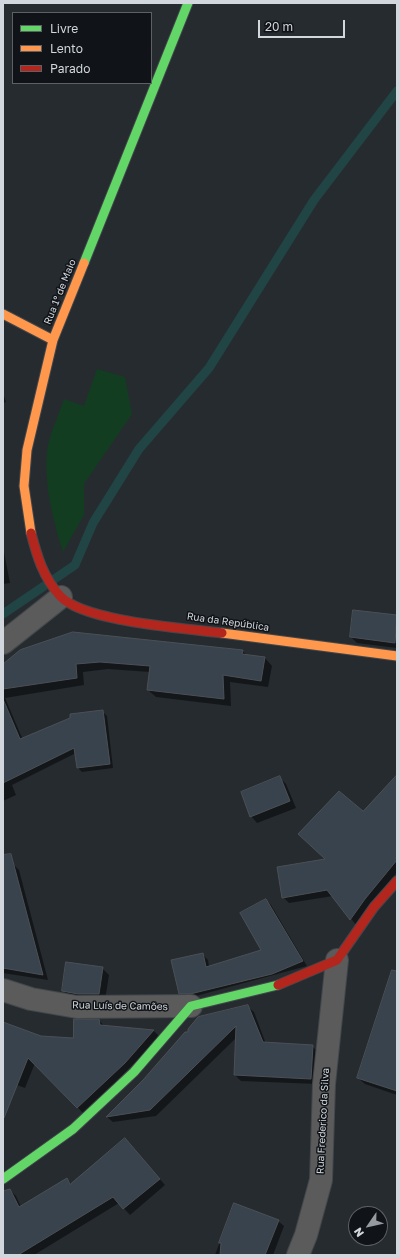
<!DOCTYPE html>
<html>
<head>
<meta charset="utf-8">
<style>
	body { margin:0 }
	#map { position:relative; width:400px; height:1258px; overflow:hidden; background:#262b30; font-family:"Golos Text",sans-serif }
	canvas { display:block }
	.frame { position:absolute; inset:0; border:4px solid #d1d7dc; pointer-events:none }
	.legend { position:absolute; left:12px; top:12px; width:140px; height:72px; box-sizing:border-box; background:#101317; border:1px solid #5d6166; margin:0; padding:5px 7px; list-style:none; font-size:12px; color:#d1d7dc }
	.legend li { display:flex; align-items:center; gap:8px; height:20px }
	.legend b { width:20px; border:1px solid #5d6166 }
	.north { position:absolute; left:348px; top:1206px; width:40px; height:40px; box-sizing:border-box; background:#101317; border:1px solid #5d6166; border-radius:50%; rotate:236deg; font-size:11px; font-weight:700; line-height:16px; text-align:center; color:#d1d7dc }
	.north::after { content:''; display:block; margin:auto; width:14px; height:18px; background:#959ba0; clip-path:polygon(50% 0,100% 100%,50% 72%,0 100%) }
	.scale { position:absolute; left:258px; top:20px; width:87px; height:18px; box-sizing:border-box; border:2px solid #d1d7dc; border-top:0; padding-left:5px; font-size:12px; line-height:14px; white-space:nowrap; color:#d1d7dc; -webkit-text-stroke:3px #101317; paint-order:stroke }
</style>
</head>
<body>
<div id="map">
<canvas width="400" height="1258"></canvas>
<div class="frame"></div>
<ul class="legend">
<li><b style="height:5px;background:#63d668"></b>Livre</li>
<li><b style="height:5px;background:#ff974d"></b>Lento</li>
<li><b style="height:5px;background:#b3261e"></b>Parado</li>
</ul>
<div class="north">N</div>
<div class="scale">20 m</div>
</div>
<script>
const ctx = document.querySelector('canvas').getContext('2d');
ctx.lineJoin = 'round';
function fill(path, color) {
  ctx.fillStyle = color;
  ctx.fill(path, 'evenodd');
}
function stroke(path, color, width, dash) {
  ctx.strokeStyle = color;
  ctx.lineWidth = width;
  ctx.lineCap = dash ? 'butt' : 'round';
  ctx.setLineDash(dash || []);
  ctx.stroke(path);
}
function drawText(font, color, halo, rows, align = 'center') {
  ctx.font = font + ' "Golos Text",sans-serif';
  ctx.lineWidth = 3;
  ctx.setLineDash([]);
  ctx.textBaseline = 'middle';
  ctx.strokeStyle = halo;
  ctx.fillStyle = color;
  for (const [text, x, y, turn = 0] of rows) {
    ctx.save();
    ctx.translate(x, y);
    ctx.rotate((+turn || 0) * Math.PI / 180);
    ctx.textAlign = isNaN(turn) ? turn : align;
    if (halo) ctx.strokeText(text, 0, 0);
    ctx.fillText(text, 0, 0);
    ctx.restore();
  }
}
fill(new Path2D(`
	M 97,369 L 125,377 L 132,414 L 84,484 L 84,515 L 63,552 C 53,520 44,486 47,452 C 48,437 59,415 64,399 L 84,406 Z`), '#133d20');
fill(new Path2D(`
	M 3,393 L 6,402 L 3,403 Z
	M 3,547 L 10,583 L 3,584 Z
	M 354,612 L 397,616 L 397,648 L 357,643 L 351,637 Z
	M 242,651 L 248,656 L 265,658 L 272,666 L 268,687 L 230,682 L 231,706 L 156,697 L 148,690 L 150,672 L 108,669 L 83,672 L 84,685 L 5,698 L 23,740 L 102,711 L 107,716 L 113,768 L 82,772 L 78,768 L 76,753 L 12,785 L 16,795 L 3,801 L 3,665 Z
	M 280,778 L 286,784 L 296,808 L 257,823 L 251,816 Z
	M 397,790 L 397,872 L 356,925 L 333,896 L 289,903 L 283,897 L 327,860 L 363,812 Z
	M 13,864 L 19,870 L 48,980 L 3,973 L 3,867 Z
	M 266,900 L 271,905 L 307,966 L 185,999 L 180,993 L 202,954 L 208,960 L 209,967 L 262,951 Z
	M 102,968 L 109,975 L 105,1000 L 69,997 L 63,990 Z
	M 397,986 L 397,1095 L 365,1084 L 358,1078 Z
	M 248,1007 L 254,1012 L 266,1044 L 312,1046 L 318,1052 L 317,1084 L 241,1081 L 235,1075 L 237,1037 L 156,1116 L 113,1122 L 107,1117 Z
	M 99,1020 L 105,1027 L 154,1031 L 160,1037 L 84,1114 L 35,1063 L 25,1088 L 3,1080 L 3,1023 L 40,1037 L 74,1039 Z
	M 125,1139 L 165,1185 L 130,1215 L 119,1203 L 34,1255 L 3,1255 L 3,1192 L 10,1190 L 16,1196 L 21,1207 L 67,1179 L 72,1184 Z
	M 234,1204 L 278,1221 L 284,1226 L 273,1255 L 215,1255 Z`), '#0007');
stroke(new Path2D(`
	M 3,614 L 75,565 L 93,523 L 139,449 L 209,368 L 314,200 L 397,91`), '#214445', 9);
const building = new Path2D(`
	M 353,610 L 397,615 L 395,643 L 350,637 Z
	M 73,632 L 243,650 L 242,654 L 265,657 L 261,681 L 223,675 L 224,699 L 147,690 L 150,666 L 100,662 L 76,664 L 77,678 L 3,689 L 3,664 L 20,650 Z
	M 3,699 L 20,739 L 70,718 L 70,714 L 103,710 L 110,764 L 77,768 L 74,748 L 3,783 Z
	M 397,775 L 397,860 L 365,899 L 350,920 L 327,890 L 282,898 L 277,867 L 325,859 L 298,834 L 339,791 L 363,811 Z
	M 280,776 L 290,801 L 250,817 L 241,792 Z
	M 11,854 L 43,975 L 3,968 L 3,855 Z
	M 266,899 L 303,961 L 272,974 L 190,994 L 179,994 L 171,960 L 203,953 L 206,967 L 261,950 L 240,913 Z
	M 66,962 L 103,967 L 99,994 L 78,994 L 62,991 Z
	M 392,970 L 397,971 L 397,1091 L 357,1078 Z
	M 248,1005 L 263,1042 L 313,1045 L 311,1079 L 234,1075 L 236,1026 L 150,1110 L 106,1117 L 143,1080 L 185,1032 L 188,1032 L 188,1029 L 198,1017 Z
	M 74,1019 L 99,1019 L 100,1025 L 154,1030 L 125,1063 L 77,1108 L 28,1058 L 4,1118 L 3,1118 L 3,1022 L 41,1036 L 73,1038 Z
	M 125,1138 L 160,1179 L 123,1209 L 113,1197 L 18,1255 L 3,1255 L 3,1191 L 10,1189 L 19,1207 L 67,1178 L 70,1184 Z
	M 234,1203 L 279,1220 L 265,1255 L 220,1255 L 221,1243 L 219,1243 Z`);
fill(building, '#39434e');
stroke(building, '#4c5054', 1);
const street = new Path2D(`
	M 3,643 L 61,597
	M 3,990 L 31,999 L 77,1007 L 191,1006
	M 298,1255 L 306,1235 L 321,1180 L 324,1084 L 337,960`);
const fast = new Path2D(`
	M 84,263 L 188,3
	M 3,1179 L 73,1129 L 134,1072 L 191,1006 L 278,985`);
const slow = new Path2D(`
	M 3,314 L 53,340
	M 31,533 L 24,486 L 27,450 L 53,340 L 84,263
	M 222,633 L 397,656`);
const jam = new Path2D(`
	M 31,533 C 37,556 43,577 60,596 C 84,622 185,628 222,633
	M 278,985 L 337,960 L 374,907 L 397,881`);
stroke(street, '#42474b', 24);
stroke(fast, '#42474b', 11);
stroke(slow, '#42474b', 11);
stroke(jam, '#42474b', 11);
stroke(street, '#5a5b5a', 22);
stroke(fast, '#63d668', 9);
stroke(slow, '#ff974d', 9);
stroke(jam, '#b3261e', 9);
drawText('10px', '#d1d7dc', '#101317', [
	["Rua 1º de Maio",60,292,-68],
	["Rua da República",228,622,8],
	["Rua Luís de Camões",120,1006,1],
	["Rua Frederico da Silva",323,1121,-87]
]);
</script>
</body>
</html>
